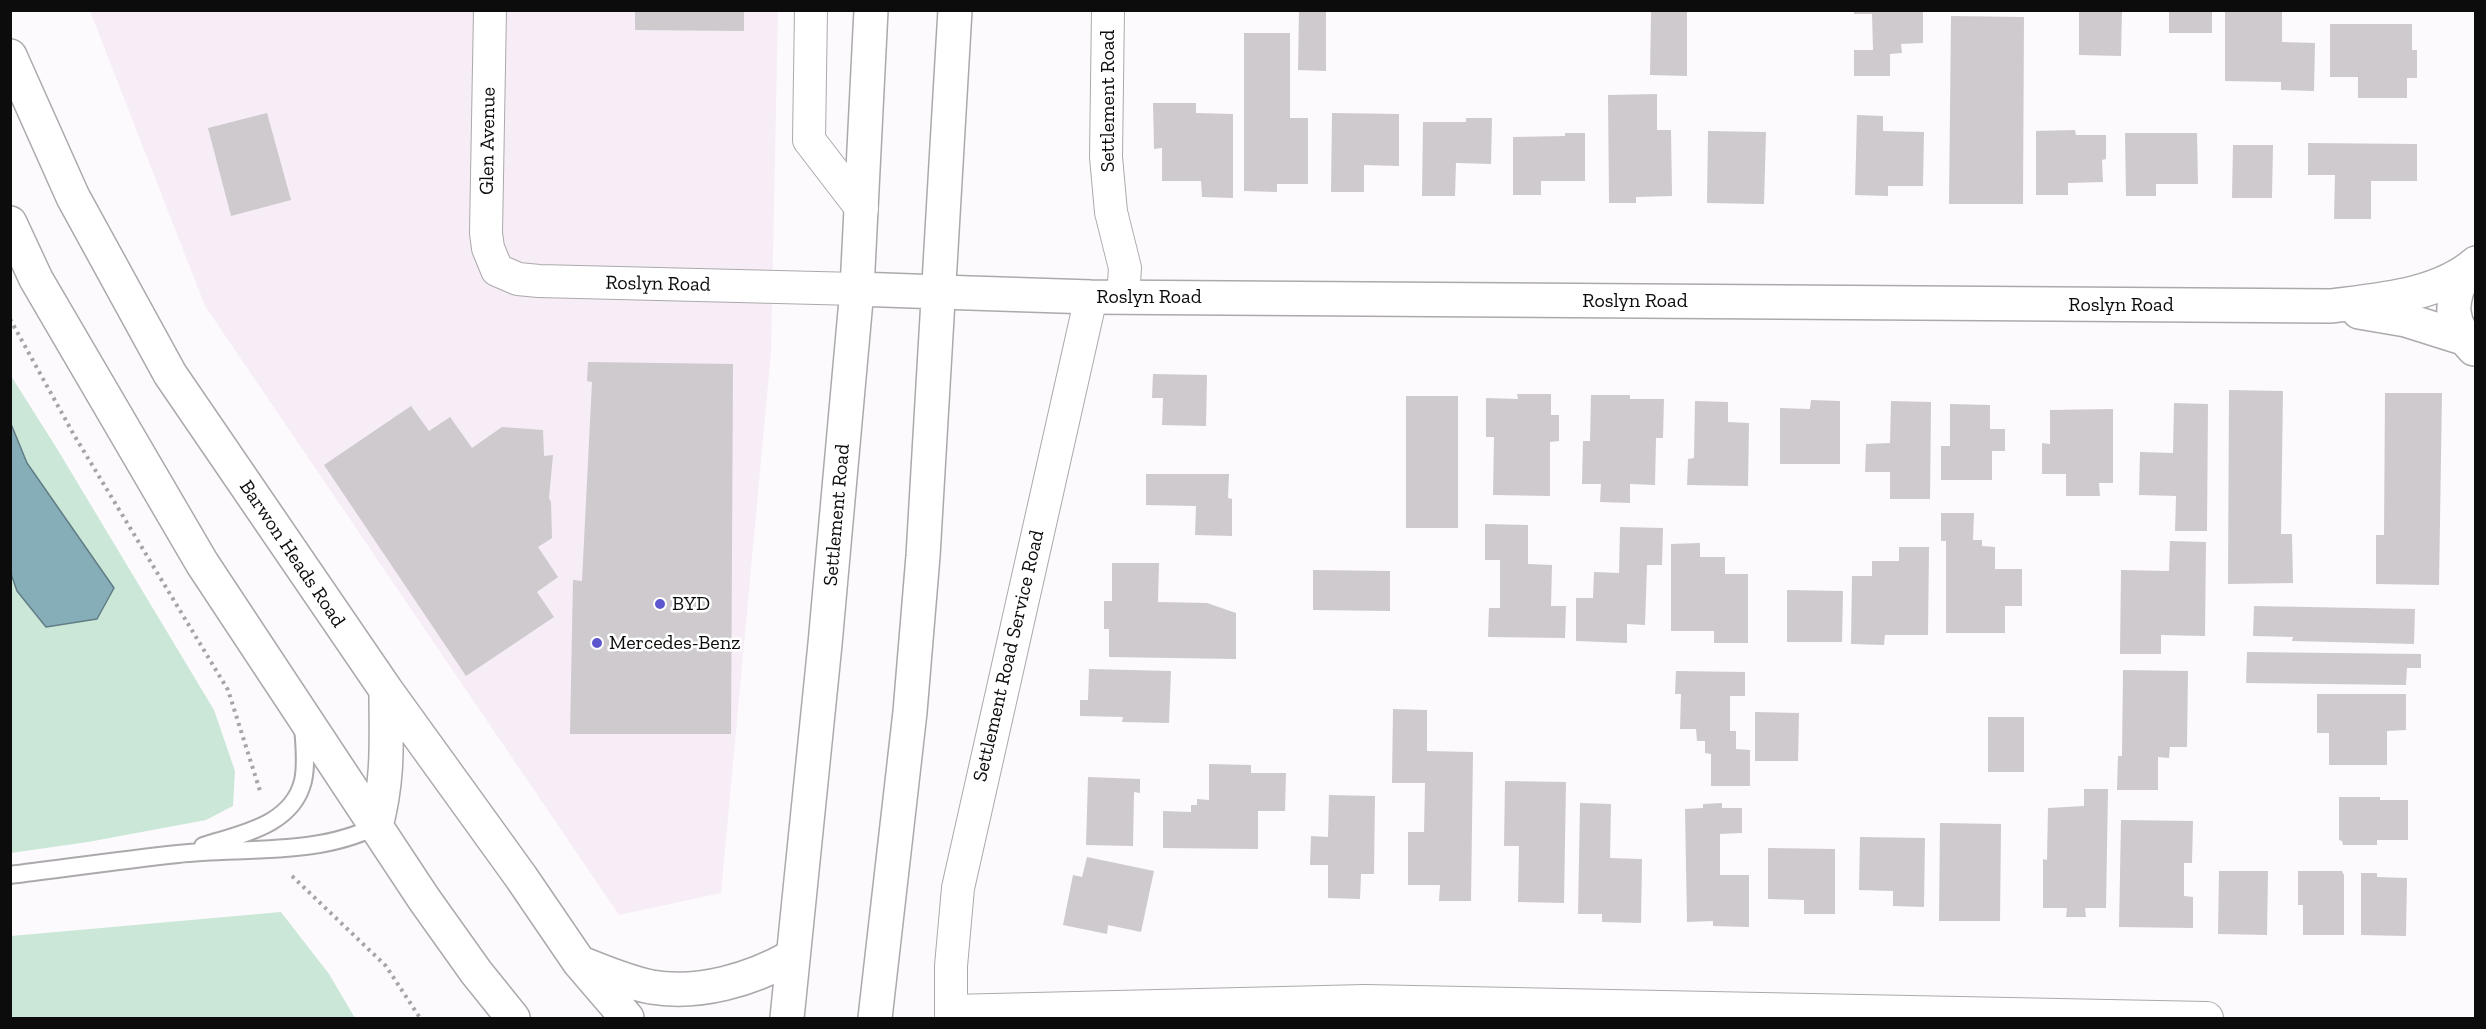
<!DOCTYPE html>
<html>
<head>
<meta charset="utf-8">
<style>
	body { margin:0 }
	#map { position:relative; width:2486px; height:1029px; overflow:hidden; background:#fdfafd; font-family:"Zilla Slab",serif }
	canvas { display:block }
	.frame { position:absolute; inset:0; border:12px solid #0d0c0d; pointer-events:none }
</style>
</head>
<body>
<div id="map">
<canvas width="2486" height="1029"></canvas>
<div class="frame"></div>
</div>
<script>
const ctx = document.querySelector('canvas').getContext('2d');
ctx.lineJoin = 'round';
function fill(path, color) {
  ctx.fillStyle = color;
  ctx.fill(path, 'evenodd');
}
function stroke(path, color, width, dash) {
  ctx.strokeStyle = color;
  ctx.lineWidth = width;
  ctx.lineCap = dash ? 'butt' : 'round';
  ctx.setLineDash(dash || []);
  ctx.stroke(path);
}
function drawText(font, color, halo, rows, align = 'center') {
  ctx.font = font + ' "Zilla Slab",serif';
  ctx.lineWidth = 5;
  ctx.setLineDash([]);
  ctx.textBaseline = 'middle';
  ctx.strokeStyle = halo;
  ctx.fillStyle = color;
  for (const [text, x, y, turn = 0] of rows) {
    ctx.save();
    ctx.translate(x, y);
    ctx.rotate((+turn || 0) * Math.PI / 180);
    ctx.textAlign = isNaN(turn) ? turn : align;
    if (halo) ctx.strokeText(text, 0, 0);
    ctx.fillText(text, 0, 0);
    ctx.restore();
  }
}
fill(new Path2D(`
	M 90,11 L 778,11 L 771,352 L 721,893 L 619,915 L 205,306 Z`), '#f6edf6');
fill(new Path2D(`
	M 11,376 L 56,447 L 214,710 L 235,771 L 233,806 L 206,820 L 88,842 L 11,853 Z
	M 281,912 L 329,974 L 355,1018 L 11,1018 L 11,936 Z`), '#cbe7d7');
const water = new Path2D(`
	M 11,424 L 27,463 L 114,588 L 97,619 L 46,627 L 17,591 L 10,571 Z`);
fill(water, '#86aeb8');
stroke(water, '#627d85', 1.5);
fill(new Path2D(`
	M 635,10 L 744,10 L 744,31 L 635,30 Z
	M 1299,10 L 1326,10 L 1326,71 L 1298,70 Z
	M 1854,10 L 1923,10 L 1923,43 L 1901,44 L 1902,53 L 1890,54 L 1890,76 L 1854,76 L 1854,50 L 1873,50 L 1872,14 L 1854,14 Z
	M 2079,10 L 2122,10 L 2121,56 L 2079,55 Z
	M 2169,10 L 2212,10 L 2212,33 L 2169,33 Z
	M 2225,10 L 2282,10 L 2282,42 L 2315,43 L 2314,91 L 2281,90 L 2281,82 L 2225,81 Z
	M 1651,12 L 1687,12 L 1687,76 L 1650,75 Z
	M 1951,16 L 2024,17 L 2023,204 L 1949,204 Z
	M 2330,24 L 2412,24 L 2412,50 L 2417,50 L 2417,78 L 2407,78 L 2407,98 L 2358,98 L 2358,77 L 2330,77 Z
	M 1244,33 L 1290,33 L 1290,118 L 1308,118 L 1308,184 L 1277,184 L 1277,192 L 1244,191 Z
	M 1657,94 L 1657,130 L 1671,130 L 1672,196 L 1636,197 L 1636,203 L 1609,203 L 1608,95 Z
	M 1153,103 L 1196,103 L 1196,113 L 1233,114 L 1233,198 L 1202,197 L 1201,181 L 1162,181 L 1162,148 L 1154,149 Z
	M 267,113 L 291,200 L 231,216 L 208,128 Z
	M 1332,113 L 1399,114 L 1399,166 L 1364,165 L 1364,192 L 1331,192 Z
	M 1857,115 L 1883,116 L 1883,131 L 1924,132 L 1923,186 L 1888,186 L 1888,196 L 1855,195 Z
	M 1466,118 L 1492,118 L 1491,164 L 1456,163 L 1455,196 L 1422,196 L 1423,122 L 1466,122 Z
	M 2075,130 L 2076,135 L 2106,135 L 2106,159 L 2102,160 L 2103,182 L 2068,183 L 2068,195 L 2036,195 L 2036,131 Z
	M 1708,131 L 1766,132 L 1764,204 L 1707,203 Z
	M 1565,133 L 1585,133 L 1585,181 L 1541,181 L 1541,195 L 1513,195 L 1513,137 L 1565,136 Z
	M 2125,133 L 2197,133 L 2198,184 L 2156,184 L 2156,196 L 2126,196 Z
	M 2308,143 L 2417,144 L 2417,181 L 2371,181 L 2371,219 L 2334,219 L 2335,175 L 2308,175 Z
	M 2233,145 L 2273,145 L 2272,198 L 2232,198 Z
	M 588,362 L 733,364 L 731,734 L 570,734 L 573,580 L 582,581 L 592,382 L 587,381 Z
	M 1153,374 L 1207,375 L 1206,426 L 1162,425 L 1163,398 L 1152,398 Z
	M 2229,390 L 2283,391 L 2281,534 L 2292,534 L 2293,583 L 2228,584 Z
	M 2385,393 L 2442,393 L 2439,585 L 2376,584 L 2376,535 L 2384,535 Z
	M 1517,394 L 1551,394 L 1551,415 L 1559,415 L 1559,441 L 1550,442 L 1550,496 L 1493,495 L 1494,437 L 1486,437 L 1486,398 L 1518,399 Z
	M 1591,395 L 1630,395 L 1630,399 L 1664,399 L 1663,438 L 1656,438 L 1655,485 L 1630,484 L 1630,503 L 1600,502 L 1601,484 L 1582,484 L 1583,441 L 1590,441 Z
	M 1406,396 L 1458,396 L 1458,528 L 1406,528 Z
	M 1811,400 L 1840,401 L 1840,464 L 1780,464 L 1780,408 L 1810,409 Z
	M 1695,401 L 1728,402 L 1728,422 L 1749,423 L 1748,486 L 1687,485 L 1688,459 L 1694,458 Z
	M 1891,401 L 1931,402 L 1930,499 L 1890,499 L 1890,472 L 1865,472 L 1866,444 L 1890,443 Z
	M 2174,403 L 2208,404 L 2207,531 L 2175,531 L 2176,496 L 2139,495 L 2140,452 L 2173,453 Z
	M 1950,404 L 1990,405 L 1990,429 L 2005,429 L 2005,451 L 1992,451 L 1992,480 L 1941,480 L 1941,446 L 1950,446 Z
	M 411,406 L 429,431 L 450,417 L 472,448 L 502,427 L 543,430 L 544,456 L 553,455 L 549,498 L 551,502 L 552,538 L 538,547 L 558,577 L 537,592 L 554,617 L 466,676 L 324,465 Z
	M 2113,409 L 2113,483 L 2099,483 L 2100,496 L 2066,496 L 2066,474 L 2042,474 L 2042,443 L 2050,444 L 2050,410 Z
	M 1146,474 L 1229,474 L 1228,498 L 1232,499 L 1232,536 L 1195,535 L 1196,506 L 1146,505 Z
	M 1941,513 L 1974,513 L 1973,540 L 1982,540 L 1982,546 L 1995,547 L 1995,569 L 2022,569 L 2022,606 L 2005,606 L 2005,633 L 1946,633 L 1946,541 L 1941,541 Z
	M 1485,524 L 1528,525 L 1528,564 L 1552,565 L 1551,606 L 1566,606 L 1565,638 L 1488,637 L 1489,608 L 1500,608 L 1500,560 L 1485,560 Z
	M 1620,527 L 1663,528 L 1662,565 L 1647,565 L 1645,625 L 1627,624 L 1627,643 L 1576,641 L 1576,598 L 1593,598 L 1594,572 L 1619,573 Z
	M 2170,541 L 2206,542 L 2205,636 L 2161,635 L 2161,654 L 2120,654 L 2121,570 L 2169,571 Z
	M 1700,543 L 1700,557 L 1725,557 L 1725,574 L 1748,574 L 1748,643 L 1714,643 L 1714,631 L 1671,631 L 1671,544 Z
	M 1899,547 L 1929,547 L 1928,635 L 1885,635 L 1884,645 L 1851,644 L 1852,576 L 1872,576 L 1872,561 L 1899,561 Z
	M 1112,563 L 1159,563 L 1158,602 L 1207,603 L 1236,613 L 1236,659 L 1109,657 L 1109,629 L 1104,629 L 1104,601 L 1112,601 Z
	M 1313,570 L 1390,571 L 1390,611 L 1313,610 Z
	M 1787,590 L 1843,591 L 1842,642 L 1787,642 Z
	M 2254,606 L 2415,609 L 2414,644 L 2292,641 L 2293,637 L 2253,636 Z
	M 2247,652 L 2421,654 L 2421,668 L 2407,668 L 2406,685 L 2246,683 Z
	M 1089,669 L 1171,671 L 1169,723 L 1122,722 L 1123,717 L 1080,716 L 1080,700 L 1088,700 Z
	M 2123,670 L 2188,671 L 2187,747 L 2170,747 L 2169,758 L 2158,757 L 2158,790 L 2117,790 L 2118,756 L 2122,756 Z
	M 1676,671 L 1745,672 L 1745,696 L 1730,696 L 1730,731 L 1736,731 L 1736,749 L 1750,750 L 1750,786 L 1711,786 L 1711,754 L 1705,753 L 1705,741 L 1697,741 L 1696,729 L 1680,729 L 1681,694 L 1675,694 Z
	M 2317,694 L 2406,694 L 2406,730 L 2387,731 L 2387,765 L 2329,765 L 2329,733 L 2317,733 Z
	M 1393,709 L 1427,710 L 1427,751 L 1473,752 L 1471,901 L 1439,901 L 1440,885 L 1408,885 L 1408,832 L 1424,832 L 1425,783 L 1392,783 Z
	M 1755,712 L 1799,713 L 1798,761 L 1755,761 Z
	M 1988,717 L 2024,717 L 2024,772 L 1988,772 Z
	M 1209,764 L 1251,765 L 1251,773 L 1286,773 L 1285,811 L 1258,811 L 1258,849 L 1163,848 L 1163,811 L 1191,812 L 1191,805 L 1197,805 L 1197,799 L 1209,800 Z
	M 1088,777 L 1140,779 L 1140,793 L 1134,792 L 1133,846 L 1086,845 Z
	M 1505,781 L 1566,782 L 1564,903 L 1518,902 L 1519,846 L 1504,846 Z
	M 2084,789 L 2108,789 L 2106,908 L 2085,908 L 2086,917 L 2066,917 L 2067,908 L 2043,908 L 2043,859 L 2047,860 L 2048,808 L 2084,806 Z
	M 1329,795 L 1375,796 L 1374,874 L 1361,874 L 1360,899 L 1328,898 L 1328,865 L 1310,865 L 1311,836 L 1328,837 Z
	M 2339,797 L 2380,797 L 2380,800 L 2408,800 L 2408,840 L 2377,840 L 2377,845 L 2343,845 L 2342,841 L 2339,840 Z
	M 1580,803 L 1611,804 L 1610,858 L 1642,859 L 1641,923 L 1602,922 L 1602,914 L 1578,914 Z
	M 1722,803 L 1722,808 L 1742,808 L 1742,833 L 1720,834 L 1720,875 L 1749,875 L 1749,927 L 1713,926 L 1713,921 L 1687,922 L 1685,809 L 1703,808 L 1703,804 Z
	M 2121,820 L 2193,821 L 2192,863 L 2184,863 L 2184,896 L 2193,897 L 2193,928 L 2119,927 Z
	M 1940,823 L 2001,824 L 2000,921 L 1939,921 Z
	M 1860,837 L 1925,838 L 1924,907 L 1893,906 L 1893,891 L 1859,890 Z
	M 1768,848 L 1835,849 L 1835,914 L 1804,914 L 1804,900 L 1768,899 Z
	M 1087,857 L 1154,871 L 1141,932 L 1108,925 L 1107,934 L 1063,925 L 1073,875 L 1082,877 Z
	M 2219,871 L 2268,871 L 2267,935 L 2218,934 Z
	M 2298,871 L 2342,871 L 2344,875 L 2344,935 L 2303,935 L 2303,905 L 2298,905 Z
	M 2361,873 L 2377,873 L 2377,877 L 2407,878 L 2406,936 L 2361,935 Z`), '#cecace');
const lane = new Path2D(`
	M 203,846 C 240,834 292,826 303,781 C 307,763 304,743 303,725
	M 10,875 C 66,868 122,860 178,854 C 242,847 318,856 376,826`);
const street = new Path2D(`
	M 490,10 L 486,233 L 488,248 L 497,270 L 518,279 L 539,281 L 857,289
	M 811,10 L 809,140 L 862,209
	M 1108,10 L 1106,157 L 1111,212 L 1125,268 L 1123,297
	M 951,1011 L 1365,1001 L 2207,1018
	M 951,1018 L 951,966 L 958,888 L 1091,297`);
const secondary = new Path2D(`
	M 2465,273 C 2448,303 2450,324 2474,349
	M 940,292 L 1091,297 L 2330,306 C 2378,300 2438,296 2476,263
	M 2359,312 L 2406,320 L 2463,338`);
const primary = new Path2D(`
	M 10,56 L 73,197 L 170,374 L 386,690 L 521,877 L 579,962 L 627,1018
	M 10,223 L 36,279 L 202,563 L 424,899 L 476,972 L 513,1018
	M 376,826 C 389,777 386,740 386,690
	M 581,963 C 603,972 627,982 651,987 C 699,995 751,980 793,956`);
const highway = new Path2D(`
	M 857,289 L 940,292
	M 787,1018 L 825,644 L 857,289 L 871,10
	M 875,1018 L 910,712 L 923,556 L 955,10`);
stroke(lane, '#aca9ac', 20);
stroke(street, '#aca9ac', 34);
stroke(secondary, '#aca9ac', 36);
stroke(primary, '#aca9ac', 36);
stroke(highway, '#aca9ac', 36);
stroke(new Path2D(`
	M 10,319 L 74,435 L 228,690 L 261,794
	M 292,876 L 386,966 L 420,1018`), '#a6a4a6', 4, [3, 4.5]);
stroke(lane, '#fff', 16);
stroke(street, '#fff', 32);
stroke(secondary, '#fff', 33);
stroke(primary, '#fff', 33);
stroke(highway, '#fff', 33);
for (const [x, y, r, color] of [
	[660,604,6,"#5e56ce"],
	[597,643,6,"#5e56ce"]
]) {
  const dot = new Path2D();
  dot.arc(x, y, r, 0, 2 * Math.PI);
  ctx.fillStyle = color;
  ctx.fill(dot);
  stroke(dot, '#fff', 2);
}
drawText('20px', '#0d0c0d', '#fff', [
	["Settlement Road",1108,101,-90],
	["Glen Avenue",488,141,-89],
	["Roslyn Road",658,284,1],
	["Roslyn Road",1149,297],
	["Roslyn Road",1635,301],
	["Roslyn Road",2121,305],
	["Settlement Road",837,515,-85],
	["Barwon Heads Road",292,554,56],
	["Settlement Road Service Road",1009,656,-77]
]);
drawText('20px', '#0d0c0d', '#fff', [
	["BYD",672,604],
	["Mercedes-Benz",609,643]
], 'left');
</script>
</body>
</html>
